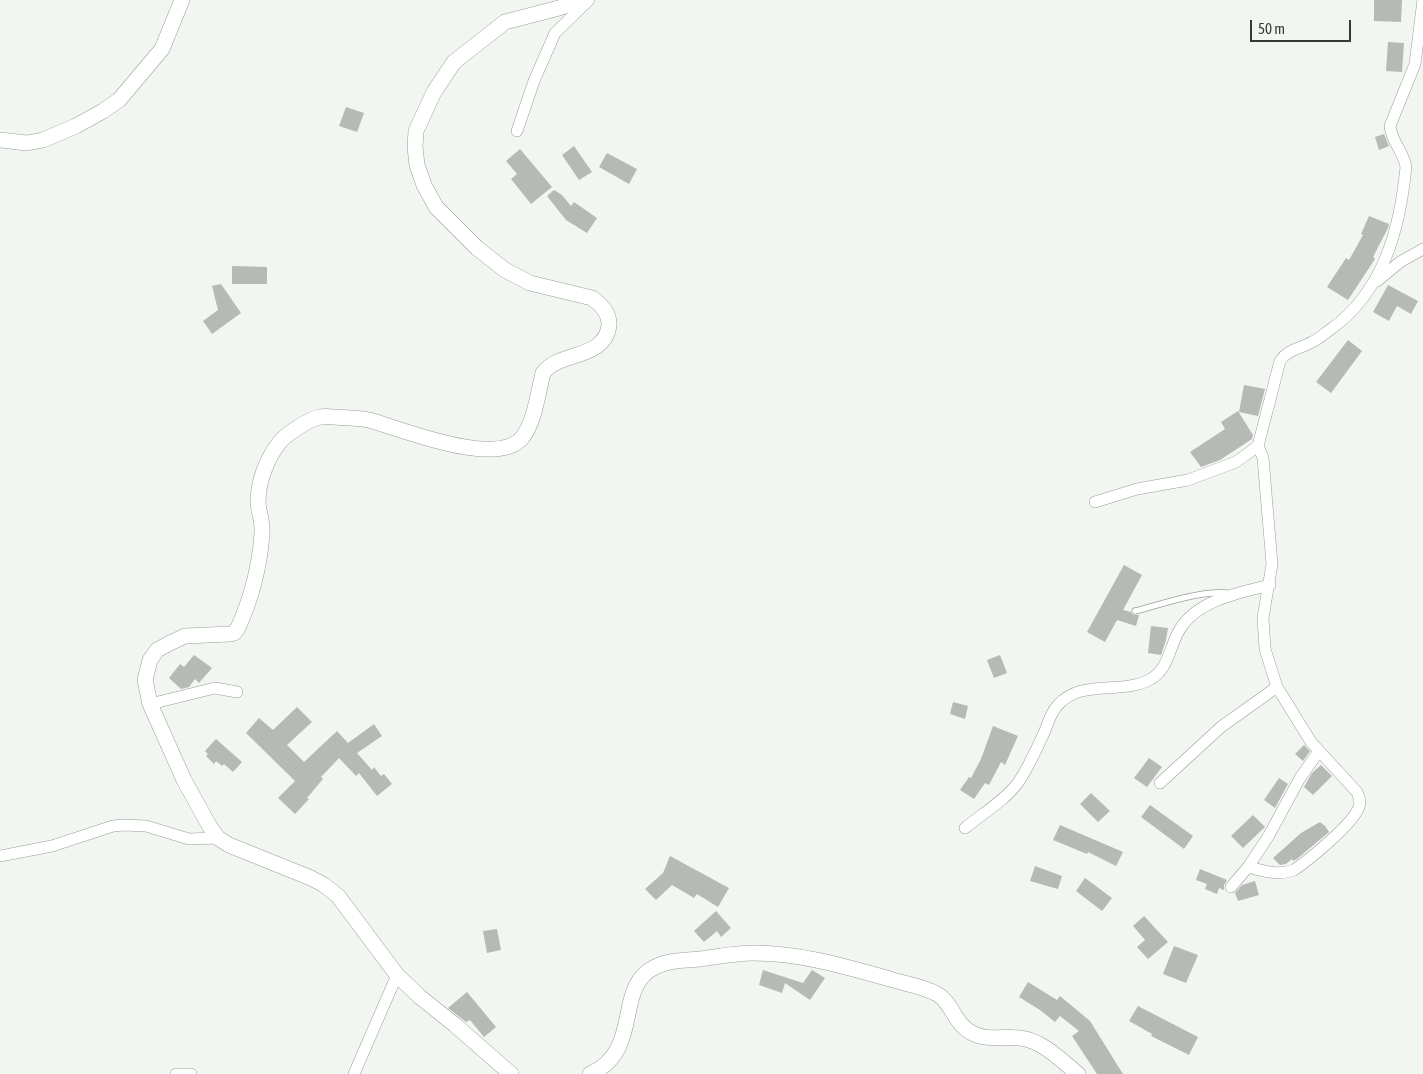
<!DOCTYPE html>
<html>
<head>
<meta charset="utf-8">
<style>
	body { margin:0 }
	#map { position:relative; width:1423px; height:1074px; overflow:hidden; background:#f1f6f1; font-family:"Asap Condensed",sans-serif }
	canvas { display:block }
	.scale { position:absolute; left:1250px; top:20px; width:101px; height:22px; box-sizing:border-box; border:2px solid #373937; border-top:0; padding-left:6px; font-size:15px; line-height:18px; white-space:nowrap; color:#373937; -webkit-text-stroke:4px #f1f6f1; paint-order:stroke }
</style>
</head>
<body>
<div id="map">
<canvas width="1423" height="1074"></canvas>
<div class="scale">50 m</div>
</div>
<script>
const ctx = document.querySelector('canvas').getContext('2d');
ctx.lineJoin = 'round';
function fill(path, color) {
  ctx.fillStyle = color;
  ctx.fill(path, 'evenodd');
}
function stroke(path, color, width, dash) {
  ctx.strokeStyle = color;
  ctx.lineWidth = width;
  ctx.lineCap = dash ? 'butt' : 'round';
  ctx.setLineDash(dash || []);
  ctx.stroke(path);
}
fill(new Path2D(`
	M 1374,0 L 1402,0 L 1401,22 L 1374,21 Z
	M 1388,42 L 1404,43 L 1402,72 L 1386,71 Z
	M 346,107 L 364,113 L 357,132 L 339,126 Z
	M 1384,134 L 1389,146 L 1379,150 L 1375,137 Z
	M 574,146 L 592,172 L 579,180 L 562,155 Z
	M 520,149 L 552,187 L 531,204 L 511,179 L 517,174 L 506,161 Z
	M 607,153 L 637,169 L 629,184 L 599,167 Z
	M 554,190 L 562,195 L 571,206 L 574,202 L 597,218 L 587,233 L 566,220 L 547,196 Z
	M 1369,216 L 1389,224 L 1388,228 L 1373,257 L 1375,259 L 1348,300 L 1327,287 L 1346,258 L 1349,260 L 1363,235 L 1361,234 Z
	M 232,266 L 267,267 L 267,284 L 232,284 Z
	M 221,284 L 241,313 L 212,334 L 203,321 L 218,310 L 212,286 Z
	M 1388,285 L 1418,301 L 1411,314 L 1397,306 L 1389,321 L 1373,312 Z
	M 1348,340 L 1362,351 L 1331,393 L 1316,382 Z
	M 1244,385 L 1265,389 L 1258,416 L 1239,412 Z
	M 1238,411 L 1253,435 L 1252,439 L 1220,460 L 1201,467 L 1190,452 L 1225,429 L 1221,422 Z
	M 1124,565 L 1142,575 L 1123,610 L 1131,612 L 1133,615 L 1139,615 L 1136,626 L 1117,620 L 1105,642 L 1087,632 Z
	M 1151,626 L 1168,628 L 1166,640 L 1161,655 L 1148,653 Z
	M 194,655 L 212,668 L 199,683 L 195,679 L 189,687 L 181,689 L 169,678 L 180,664 L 184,667 Z
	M 1000,655 L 1007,673 L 994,678 L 987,660 Z
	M 953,702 L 968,706 L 965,719 L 950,714 Z
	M 297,707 L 312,722 L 287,745 L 304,762 L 337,731 L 348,743 L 374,724 L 382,736 L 357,753 L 372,770 L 374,767 L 381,776 L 384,774 L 392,784 L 377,796 L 359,773 L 356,776 L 339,758 L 321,777 L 323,779 L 307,798 L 309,799 L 295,814 L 278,798 L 295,781 L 246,733 L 259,718 L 273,730 Z
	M 993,726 L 1018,736 L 1005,765 L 1001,762 L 989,785 L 985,783 L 974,799 L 960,790 L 969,777 L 971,778 L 981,759 Z
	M 216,739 L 242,762 L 233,772 L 224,764 L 222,766 L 216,761 L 214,764 L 206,756 L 208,754 L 205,751 Z
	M 1304,745 L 1310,751 L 1303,761 L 1295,754 Z
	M 1149,758 L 1162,767 L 1147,787 L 1134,778 Z
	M 1321,765 L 1332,776 L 1313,795 L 1304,787 L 1312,773 Z
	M 1279,778 L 1288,784 L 1275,808 L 1264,800 Z
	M 1091,793 L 1110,811 L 1098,822 L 1080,804 Z
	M 1150,805 L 1193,836 L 1184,849 L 1141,817 Z
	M 1253,815 L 1265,827 L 1243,848 L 1231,836 Z
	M 1320,822 L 1325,826 L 1329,832 L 1297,859 L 1293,861 L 1292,859 L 1286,864 L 1280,865 L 1273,858 L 1301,833 Z
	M 1060,825 L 1123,852 L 1116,866 L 1088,852 L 1087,854 L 1053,840 Z
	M 670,856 L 729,888 L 718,907 L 697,894 L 694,898 L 672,885 L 656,900 L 645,889 L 663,873 Z
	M 1035,866 L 1062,876 L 1058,889 L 1030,881 Z
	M 1200,869 L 1227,880 L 1224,885 L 1224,890 L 1219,888 L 1217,894 L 1205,889 L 1207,884 L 1196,880 Z
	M 1085,878 L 1112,898 L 1102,911 L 1076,891 Z
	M 1255,881 L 1259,895 L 1238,901 L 1235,893 L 1242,885 Z
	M 716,911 L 731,928 L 721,937 L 717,931 L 704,942 L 694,931 Z
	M 1144,916 L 1168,942 L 1148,959 L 1137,947 L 1145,940 L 1133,926 Z
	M 497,929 L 501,950 L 487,953 L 483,931 Z
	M 1174,946 L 1198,955 L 1186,983 L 1163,974 Z
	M 763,970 L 803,983 L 812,970 L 825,978 L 810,1000 L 785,983 L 782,993 L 759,985 Z
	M 1028,982 L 1057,1000 L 1060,996 L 1090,1021 L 1123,1074 L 1097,1074 L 1072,1036 L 1079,1031 L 1060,1016 L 1055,1022 L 1040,1010 L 1019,997 Z
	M 467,992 L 496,1027 L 484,1037 L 470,1020 L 466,1022 L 448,1008 Z
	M 1138,1006 L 1198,1037 L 1189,1055 L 1151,1036 L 1152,1034 L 1129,1021 Z`), '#b5bab5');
const lane = new Path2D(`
	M 1135,611 C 1163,604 1198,591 1226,593`);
const street = new Path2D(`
	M 517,131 L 534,81 L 555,33 L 589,0
	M 1377,281 L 1400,262 L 1423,249
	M 1095,502 L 1137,489 L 1188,480 L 1236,462 L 1258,446
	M 150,704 L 215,688 L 237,692
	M 1160,783 L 1221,727 L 1277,687
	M 965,828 C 982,814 1004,801 1017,784 C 1028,769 1036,750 1044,733 C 1048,724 1050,714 1057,706 C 1081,678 1120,695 1149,680 C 1169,670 1169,647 1180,629 C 1198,600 1239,593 1270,585
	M 0,856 L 52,846 L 113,826 L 124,825 L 146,826 L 189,839 L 218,838
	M 1248,867 C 1264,871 1278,876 1294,870 C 1310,859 1353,824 1359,807 C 1361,801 1359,797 1357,792 L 1311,742 L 1277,687 L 1265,649 L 1263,618 L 1272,564 L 1263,458 L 1258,446 L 1280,361 C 1288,349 1300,349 1312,342 C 1319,339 1325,333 1331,329 C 1384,291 1400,228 1406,167 C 1404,152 1391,141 1390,126 L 1415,64 L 1423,0
	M 1231,887 L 1248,867 L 1268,837 L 1300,778 L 1319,751
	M 176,1074 L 191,1074
	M 354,1074 L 397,975`);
const secondary = new Path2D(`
	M 0,140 L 27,143 L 43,140 L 76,126 L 103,111 L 119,100 L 162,49 L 182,0
	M 511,1074 L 455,1025 L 420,997 L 397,975 L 338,896 L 324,885 L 311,878 L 229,845 L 218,838 L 210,827 L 184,780 L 150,704 L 145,680 L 150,660 L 157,650 L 170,643 L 185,636 L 230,634 L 234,633 L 238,628 C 251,599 260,565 262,533 C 263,523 259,513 258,503 C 258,482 266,460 279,443 C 286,434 309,419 320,417 C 325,416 330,417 335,417 C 346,418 359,418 369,420 C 402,429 496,468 522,438 C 535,421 538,393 543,373 C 559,351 604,360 609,326 C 610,314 602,305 592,298 L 530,283 L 505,270 L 477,248 L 436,207 L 424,185 L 417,165 L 415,147 L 416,131 L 434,92 L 454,62 L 505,22 L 559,8 L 582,0
	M 590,1074 C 644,1050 613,987 655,967 C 668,960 686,960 700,959 C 717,957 735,953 753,953 C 800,953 844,966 890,979 C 905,984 922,986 937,994 C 952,1002 954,1024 972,1033 C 987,1041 1004,1036 1020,1038 C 1042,1040 1062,1061 1078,1074`);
stroke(lane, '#999e99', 7);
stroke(street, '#999e99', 12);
stroke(secondary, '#999e99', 16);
stroke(lane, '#fff', 5.5);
stroke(street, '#fff', 11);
stroke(secondary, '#fff', 15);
</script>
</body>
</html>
